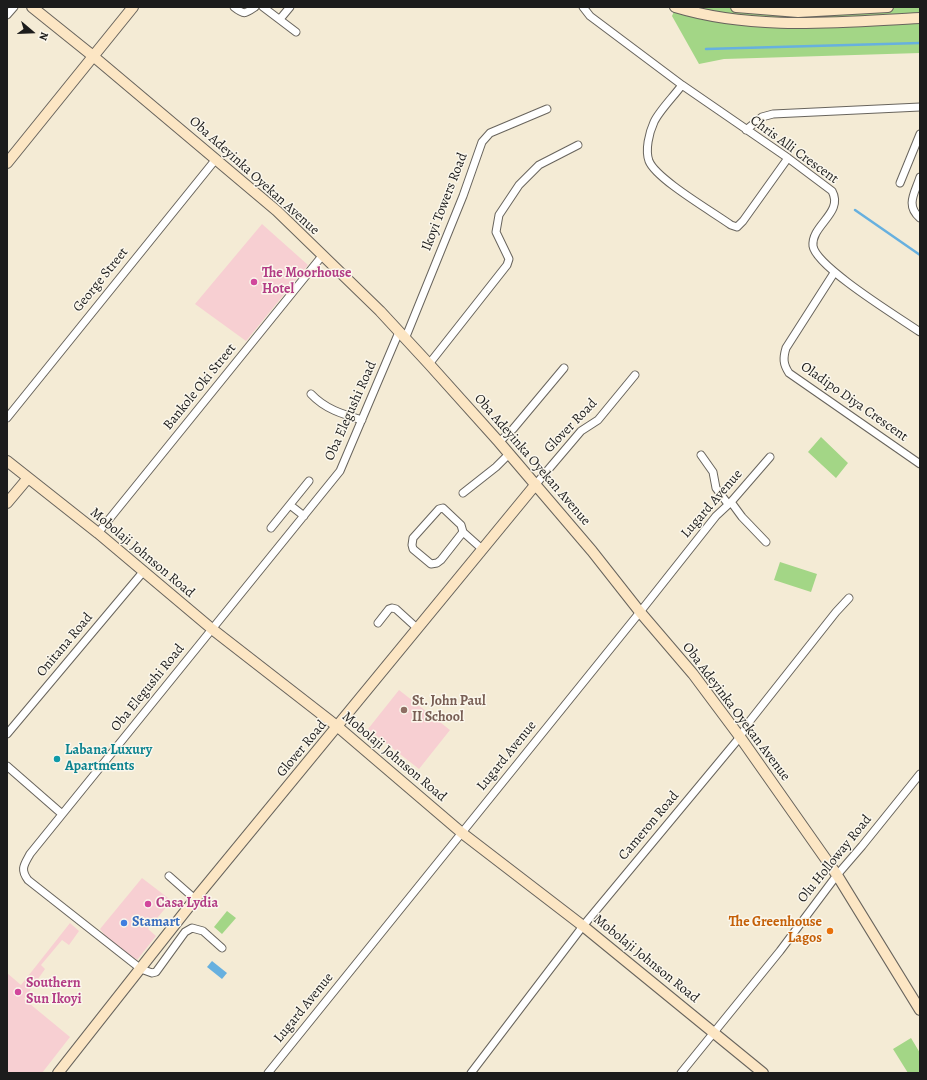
<!DOCTYPE html>
<html>
<head>
<meta charset="utf-8">
<style>
	body { margin:0 }
	#map { position:relative; width:927px; height:1080px; overflow:hidden; background:#f4ebd5; font-family:Alegreya,serif }
	canvas { display:block }
	.frame { position:absolute; inset:0; border:8px solid #1c1c1c; pointer-events:none }
	.north { position:absolute; left:12px; top:12px; width:40px; height:40px; -webkit-text-stroke:3px #fbf7ec; paint-order:stroke; rotate:109deg; font-size:11px; font-weight:700; line-height:16px; text-align:center; color:#1c1c1c }
	.north::after { content:''; display:block; margin:auto; width:14px; height:18px; background:#1c1c1c; clip-path:polygon(50% 0,100% 100%,50% 72%,0 100%) }
</style>
</head>
<body>
<div id="map">
<canvas width="927" height="1080"></canvas>
<div class="frame"></div>
<div class="north">N</div>
</div>
<script>
const ctx = document.querySelector('canvas').getContext('2d');
ctx.lineJoin = 'round';
function fill(path, color) {
  ctx.fillStyle = color;
  ctx.fill(path, 'evenodd');
}
function stroke(path, color, width, dash) {
  ctx.strokeStyle = color;
  ctx.lineWidth = width;
  ctx.lineCap = dash ? 'butt' : 'round';
  ctx.setLineDash(dash || []);
  ctx.stroke(path);
}
function drawText(font, color, halo, rows, align = 'center') {
  ctx.font = font + ' Alegreya,serif';
  ctx.lineWidth = 3;
  ctx.setLineDash([]);
  ctx.textBaseline = 'middle';
  ctx.strokeStyle = halo;
  ctx.fillStyle = color;
  for (const [text, x, y, turn = 0] of rows) {
    ctx.save();
    ctx.translate(x, y);
    ctx.rotate((+turn || 0) * Math.PI / 180);
    ctx.textAlign = isNaN(turn) ? turn : align;
    if (halo) ctx.strokeText(text, 0, 0);
    ctx.fillText(text, 0, 0);
    ctx.restore();
  }
}
fill(new Path2D(`
	M 262,224 L 308,265 L 246,341 L 195,304 Z
	M 399,690 L 450,730 L 419,769 L 368,729 Z
	M 142,878 L 176,904 L 172,908 L 168,905 L 148,929 L 156,936 L 137,960 L 135,958 L 133,961 L 103,936 L 104,934 L 100,929 Z
	M 70,923 L 79,931 L 69,945 L 62,940 L 41,965 L 45,969 L 24,999 L 70,1037 L 42,1073 L 7,1073 L 7,973 L 21,985 Z`), '#f7cfd2');
fill(new Path2D(`
	M 676,7 L 920,7 L 920,53 L 724,59 L 699,64 L 672,16 Z
	M 821,437 L 848,463 L 836,478 L 808,452 Z
	M 780,562 L 817,574 L 811,592 L 774,580 Z
	M 227,911 L 236,918 L 222,934 L 214,927 Z
	M 911,1038 L 920,1053 L 920,1073 L 908,1073 L 893,1049 Z`), '#a3d686');
fill(new Path2D(`
	M 212,961 L 227,973 L 222,979 L 207,967 Z`), '#67b0df');
stroke(new Path2D(`
	M 706,49 L 920,43
	M 855,210 L 920,255`), '#67b0df', 2.5);
const street = new Path2D(`
	M 234,7 C 244,15 245,14 255,7
	M 263,7 L 296,32
	M 583,7 L 590,16 L 682,85 L 788,158 L 832,191 C 844,213 811,225 813,246 C 816,267 900,318 920,332
	M 7,15 L 14,7
	M 280,19 L 290,7
	M 682,85 C 674,96 659,111 654,122 C 649,133 645,150 649,161 C 656,179 713,212 731,225 L 737,227 L 743,221 L 788,158
	M 746,130 L 762,117 L 773,114 L 920,107
	M 920,177 C 915,193 905,205 920,218
	M 900,183 L 920,134
	M 834,273 L 786,348 C 783,358 783,364 789,373 L 920,464
	M 405,339 L 463,196 L 482,142 L 490,133 L 547,109
	M 429,364 L 507,265 L 509,259 L 496,232 L 499,215 L 519,185 L 539,165 L 578,145
	M 311,394 C 325,409 342,414 362,420
	M 7,418 L 216,159
	M 499,442 L 513,429 L 564,368
	M 701,455 L 713,472 L 716,488 L 728,504
	M 536,484 L 581,431 L 598,420 L 635,375
	M 463,493 L 496,467 L 509,454
	M 731,502 L 742,517 L 766,542
	M 290,505 L 304,516
	M 271,528 L 309,481
	M 463,532 L 441,560 L 437,563 L 431,564 L 413,549 L 412,545 L 413,538 L 439,509 L 443,508 L 461,525 L 463,532 L 482,549
	M 98,533 L 322,256
	M 378,623 L 389,609 L 392,608 L 396,609 L 418,629
	M 7,734 L 143,572
	M 7,766 L 62,814
	M 169,876 L 195,899
	M 222,948 L 203,931 L 192,928 L 185,932 L 156,972 L 152,973 L 141,969 L 28,880 C 20,869 24,865 30,854 L 340,471 L 399,332
	M 268,1073 L 640,612 L 716,516 L 731,502 L 770,457
	M 471,1073 L 583,926 L 740,737 L 749,722 L 836,612 L 849,598
	M 681,1073 L 780,951 L 837,875 L 862,846 L 920,774`);
const secondary = new Path2D(`
	M 32,7 L 93,56 L 277,211 L 380,311 L 429,364 L 499,442 L 592,551 L 640,612 L 693,674 L 740,737 L 837,875 L 920,1010
	M 675,7 C 754,31 838,22 920,18
	M 736,7 L 798,12 L 888,7
	M 7,163 L 133,7
	M 7,461 L 98,533 L 212,629 L 338,727 L 462,833 L 583,926 L 763,1073
	M 7,503 L 28,478
	M 58,1073 L 195,899 L 536,484`);
stroke(street, '#68645d', 9);
stroke(secondary, '#68645d', 12);
stroke(street, '#fff', 7);
stroke(secondary, '#fce6c4', 10);
for (const [x, y, r, color] of [
	[254,282,4,"#d1479c"],
	[404,710,4,"#8d6e63"],
	[57,759,4,"#0f9aa8"],
	[148,904,4,"#d1479c"],
	[124,923,4,"#3f7fe0"],
	[830,931,4,"#e8710a"],
	[18,992,4,"#d1479c"]
]) {
  const dot = new Path2D();
  dot.arc(x, y, r, 0, 2 * Math.PI);
  ctx.fillStyle = color;
  ctx.fill(dot);
  stroke(dot, '#fbf7ec', 1.5);
}
drawText('14px', '#1c1c1c', '#fbf7ec', [
	["Chris Alli Crescent",794,150,36],
	["Oba Adeyinka Oyekan Avenue",254,176,42],
	["Ikoyi Towers Road",445,202,-69],
	["George Street",101,280,-51],
	["Bankole Oki Street",200,387,-51],
	["Oladipo Diya Crescent",854,402,35],
	["Oba Elegushi Road",351,411,-66],
	["Glover Road",571,426,-46],
	["Oba Adeyinka Oyekan Avenue",532,460,49],
	["Lugard Avenue",712,504,-49],
	["Mobolaji Johnson Road",142,553,40],
	["Onitana Road",65,645,-50],
	["Oba Elegushi Road",148,688,-51],
	["Oba Adeyinka Oyekan Avenue",736,712,53],
	["Glover Road",302,749,-50],
	["Lugard Avenue",507,756,-51],
	["Mobolaji Johnson Road",394,757,40],
	["Cameron Road",649,826,-50],
	["Olu Holloway Road",835,859,-51],
	["Mobolaji Johnson Road",646,959,39],
	["Lugard Avenue",304,1008,-51]
]);
drawText('bold 14px', '#b23c85', '#fbf7ec', [
	["The Moorhouse",262,274],
	["Hotel",262,290],
	["Casa Lydia",156,904],
	["Southern",26,984],
	["Sun Ikoyi",26,1000]
], 'left');
drawText('bold 14px', '#785e54', '#fbf7ec', [
	["St. John Paul",412,702],
	["II School",412,718]
], 'left');
drawText('bold 14px', '#0d838f', '#fbf7ec', [
	["Labana Luxury",65,751],
	["Apartments",65,767]
], 'left');
drawText('bold 14px', '#366cbe', '#fbf7ec', [
	["Stamart",132,923]
], 'left');
drawText('bold 14px', '#c56008', '#fbf7ec', [
	["The Greenhouse",822,923],
	["Lagos",822,939]
], 'right');
</script>
</body>
</html>
